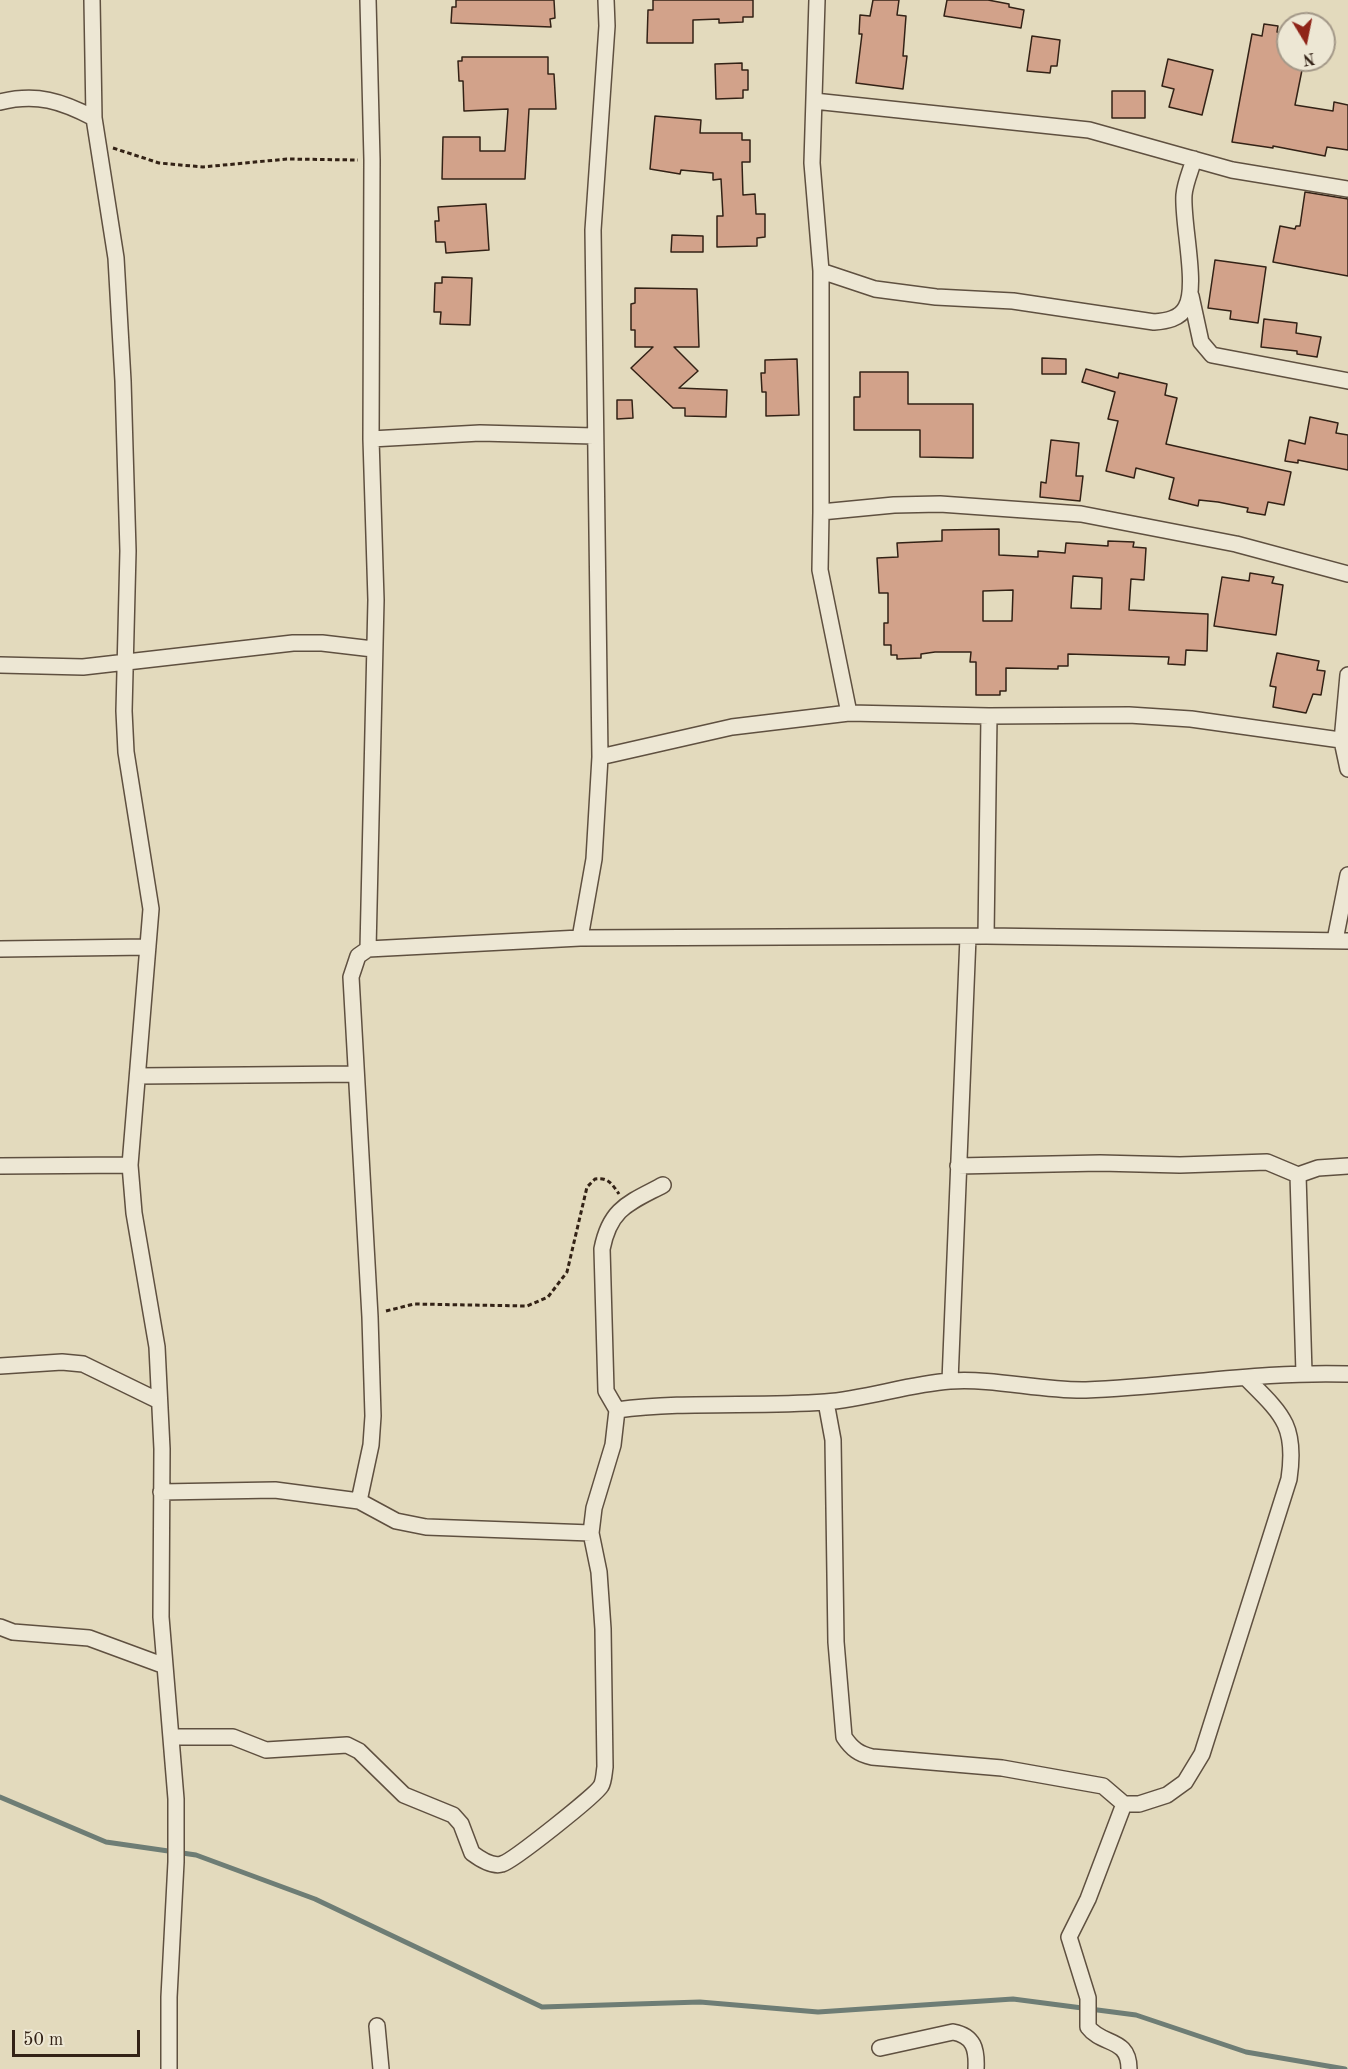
<!DOCTYPE html>
<html>
<head>
<meta charset="utf-8">
<style>
	body { margin:0 }
	#map { position:relative; width:1348px; height:2069px; overflow:hidden; background:#e3dabd; font-family:"Old Standard TT",serif }
	canvas { display:block }
	.north { position:absolute; left:1276px; top:12px; width:60px; height:60px; box-sizing:border-box; background:#ede7d4; border:2px solid #a39888; border-radius:50%; rotate:170deg; font-size:16px; font-weight:700; line-height:24px; text-align:center; color:#332216 }
	.north::after { content:''; display:block; margin:auto; width:21px; height:27px; background:#8f2418; clip-path:polygon(50% 0,100% 100%,50% 72%,0 100%) }
	.scale { position:absolute; left:12px; top:2030px; width:128px; height:27px; box-sizing:border-box; border:3px solid #332216; border-top:0; padding-left:8px; font-size:18px; line-height:21px; white-space:nowrap; color:#332216; -webkit-text-stroke:4px #ede7d4; paint-order:stroke }
</style>
</head>
<body>
<div id="map">
<canvas width="1348" height="2069"></canvas>
<div class="north">N</div>
<div class="scale">50 m</div>
</div>
<script>
const ctx = document.querySelector('canvas').getContext('2d');
ctx.lineJoin = 'round';
function stroke(path, color, width, dash) {
  ctx.strokeStyle = color;
  ctx.lineWidth = width;
  ctx.lineCap = dash ? 'butt' : 'round';
  ctx.setLineDash(dash || []);
  ctx.stroke(path);
}
function fill(path, color) {
  ctx.fillStyle = color;
  ctx.fill(path, 'evenodd');
}
stroke(new Path2D(`
	M 0,1797 L 106,1842 L 196,1855 L 315,1899 L 542,2007 L 700,2002 L 818,2012 L 1013,1999 L 1136,2015 L 1246,2052 L 1345,2069`), '#6e7d75', 5);
const building = new Path2D(`
	M 456,0 L 554,0 L 555,18 L 550,19 L 551,27 L 451,23 L 452,7 L 456,7 Z
	M 653,0 L 753,0 L 753,17 L 743,17 L 743,22 L 719,23 L 719,19 L 693,20 L 693,43 L 647,43 L 648,10 L 653,10 Z
	M 873,0 L 899,0 L 897,15 L 906,16 L 903,56 L 907,56 L 903,89 L 856,83 L 862,34 L 859,34 L 860,15 L 870,16 Z
	M 947,0 L 988,0 L 1009,4 L 1009,7 L 1024,10 L 1021,28 L 944,16 Z
	M 1264,24 L 1278,26 L 1277,32 L 1288,34 L 1288,60 L 1304,60 L 1295,105 L 1333,111 L 1334,102 L 1348,105 L 1348,150 L 1327,147 L 1325,156 L 1273,146 L 1273,148 L 1232,142 L 1252,34 L 1262,36 Z
	M 1032,36 L 1060,40 L 1057,66 L 1051,66 L 1050,73 L 1027,71 Z
	M 462,57 L 548,57 L 548,74 L 554,74 L 556,109 L 529,109 L 525,179 L 442,179 L 443,137 L 480,137 L 480,151 L 505,151 L 508,109 L 464,111 L 463,81 L 459,81 L 458,61 L 462,61 Z
	M 1168,59 L 1213,70 L 1202,115 L 1169,107 L 1174,89 L 1162,86 Z
	M 742,63 L 742,70 L 748,70 L 748,90 L 743,90 L 743,98 L 716,99 L 715,64 Z
	M 1112,91 L 1145,91 L 1145,118 L 1112,118 Z
	M 655,116 L 701,120 L 700,133 L 742,133 L 742,140 L 750,140 L 750,162 L 742,162 L 743,195 L 755,194 L 756,214 L 765,214 L 765,237 L 757,238 L 757,246 L 717,247 L 717,216 L 723,216 L 721,179 L 713,180 L 713,173 L 681,170 L 680,174 L 650,169 Z
	M 1305,192 L 1348,199 L 1348,276 L 1273,262 L 1280,226 L 1295,229 L 1296,226 L 1300,226 Z
	M 486,204 L 489,250 L 446,253 L 445,242 L 436,242 L 435,221 L 439,221 L 438,207 Z
	M 672,235 L 703,236 L 703,252 L 671,252 Z
	M 1215,260 L 1266,267 L 1258,323 L 1230,319 L 1231,311 L 1208,308 Z
	M 442,277 L 472,278 L 470,325 L 440,324 L 441,312 L 434,312 L 435,283 L 442,283 Z
	M 635,288 L 697,289 L 699,347 L 674,347 L 698,371 L 679,388 L 727,390 L 726,417 L 685,416 L 685,408 L 673,408 L 631,368 L 653,347 L 635,347 L 635,330 L 631,330 L 631,304 L 635,303 Z
	M 1264,319 L 1297,323 L 1296,333 L 1321,337 L 1317,357 L 1297,354 L 1297,351 L 1261,347 Z
	M 1042,358 L 1066,359 L 1066,374 L 1042,374 Z
	M 797,359 L 799,415 L 766,416 L 766,392 L 762,392 L 761,373 L 765,373 L 765,360 Z
	M 1086,369 L 1118,378 L 1119,373 L 1167,384 L 1165,395 L 1177,398 L 1166,444 L 1291,472 L 1284,505 L 1268,502 L 1265,515 L 1247,512 L 1248,508 L 1218,502 L 1199,500 L 1198,506 L 1169,499 L 1174,478 L 1136,468 L 1134,478 L 1106,471 L 1118,421 L 1108,419 L 1115,392 L 1082,382 Z
	M 860,372 L 908,372 L 908,404 L 973,404 L 973,458 L 920,457 L 920,430 L 854,430 L 854,397 L 860,397 Z
	M 617,400 L 632,400 L 633,418 L 617,419 Z
	M 1310,417 L 1338,423 L 1336,433 L 1348,435 L 1348,470 L 1298,460 L 1298,463 L 1285,461 L 1289,440 L 1305,444 Z
	M 1051,440 L 1079,443 L 1076,476 L 1083,476 L 1080,501 L 1040,497 L 1041,482 L 1046,483 Z
	M 999,529 L 999,555 L 1038,557 L 1038,551 L 1065,553 L 1066,543 L 1108,546 L 1108,541 L 1134,542 L 1133,547 L 1146,548 L 1144,580 L 1131,579 L 1129,610 L 1208,614 L 1207,651 L 1186,650 L 1185,665 L 1168,664 L 1169,657 L 1068,654 L 1068,666 L 1058,666 L 1058,669 L 1006,668 L 1006,691 L 1000,691 L 1000,695 L 976,695 L 976,662 L 970,662 L 971,652 L 935,652 L 921,654 L 921,658 L 897,659 L 897,655 L 891,655 L 891,645 L 884,645 L 884,623 L 888,623 L 888,593 L 879,593 L 877,558 L 898,557 L 897,543 L 942,541 L 942,530 ZM 1073,576 L 1102,578 L 1101,609 L 1071,608 ZM 1013,590 L 1012,621 L 983,621 L 983,591 Z
	M 1250,573 L 1274,577 L 1272,583 L 1283,585 L 1276,635 L 1214,626 L 1222,577 L 1249,581 Z
	M 1277,653 L 1319,661 L 1317,670 L 1325,671 L 1321,695 L 1313,694 L 1306,713 L 1273,707 L 1276,687 L 1270,686 Z`);
fill(building, '#d2a28a');
stroke(building, '#332216', 1.5);
const street = new Path2D(`
	M 92,0 L 94,118 L 116,258 L 123,381 L 128,551 L 124,711 L 126,752 L 151,909 L 130,1165 L 134,1213 L 157,1347 L 162,1449 L 161,1617 L 176,1799 L 176,1862 L 169,1997 L 169,2069
	M 368,0 L 372,160 L 371,439 L 376,600 L 368,949
	M 817,0 L 812,163 L 821,271 L 821,512
	M 814,101 L 1089,130 L 1232,170 L 1348,189
	M 0,102 C 37,93 61,101 94,118
	M 821,271 L 875,289 L 936,297 L 1013,301 L 1154,322 C 1166,321 1180,319 1186,307 C 1198,286 1182,222 1184,195 C 1185,183 1191,170 1194,159
	M 1191,296 L 1201,342 L 1212,355 L 1348,381
	M 371,439 L 480,433 L 594,436
	M 0,665 L 83,667 L 293,643 L 322,643 L 373,649
	M 1348,675 L 1342,741 L 1348,769
	M 849,713 L 820,570 L 821,512 L 894,505 L 940,504 L 1081,514 L 1236,544 L 1348,574
	M 600,757 L 732,727 L 849,713 L 989,716 L 1129,715 L 1191,719 L 1348,741
	M 986,936 L 989,716
	M 580,938 L 594,859 L 600,757 L 593,230 L 607,26 L 606,0
	M 1335,940 L 1348,875
	M 0,949 L 148,947
	M 138,1076 L 356,1074
	M 0,1166 L 130,1165
	M 958,1166 L 1100,1163 L 1180,1165 L 1267,1162 L 1298,1175 L 1318,1168 L 1348,1166
	M 1298,1175 L 1304,1373
	M 0,1366 L 62,1362 L 83,1364 L 159,1401
	M 950,1381 L 968,937
	M 826,1402 L 833,1440 L 836,1642 L 844,1737 C 852,1749 859,1754 872,1757 L 1002,1768 L 1103,1786 L 1124,1804 L 1139,1804 L 1167,1795 L 1185,1782 L 1202,1754 L 1289,1479 C 1297,1425 1282,1414 1246,1378
	M 617,1410 C 686,1401 756,1407 825,1402 C 867,1399 908,1384 950,1381 C 996,1378 1040,1391 1086,1390 C 1173,1387 1260,1371 1348,1374
	M 161,1492 L 275,1490 L 359,1501 L 396,1521 L 426,1527 L 591,1533
	M 359,1501 L 371,1445 L 373,1416 L 370,1317 L 351,977 L 358,956 L 368,949 L 580,938 L 986,936 L 1348,941
	M 0,1627 L 13,1632 L 89,1638 L 165,1666
	M 171,1737 L 233,1737 L 266,1750 L 347,1745 L 359,1751 L 404,1795 L 453,1815 L 461,1824 L 472,1853 C 480,1859 493,1867 502,1864 C 513,1861 596,1795 601,1786 C 604,1781 604,1773 605,1767 L 603,1629 L 599,1572 L 591,1533 L 594,1508 L 613,1445 L 617,1410 L 606,1391 L 602,1249 C 610,1208 629,1203 663,1185
	M 1124,1804 L 1088,1899 L 1069,1937 L 1088,1998 L 1088,2027 C 1102,2046 1129,2037 1129,2069
	M 377,2026 L 381,2069
	M 880,2048 L 953,2032 C 974,2036 977,2049 976,2069`);
stroke(street, '#5f5040', 18);
stroke(new Path2D(`
	M 113,148 L 159,163 L 203,167 L 287,159 L 358,160
	M 386,1311 L 414,1304 L 527,1306 L 548,1297 L 567,1272 L 587,1187 L 595,1179 C 608,1177 612,1184 619,1194`), '#332216', 3, [4.5, 3]);
stroke(street, '#ede7d4', 15);
</script>
</body>
</html>
